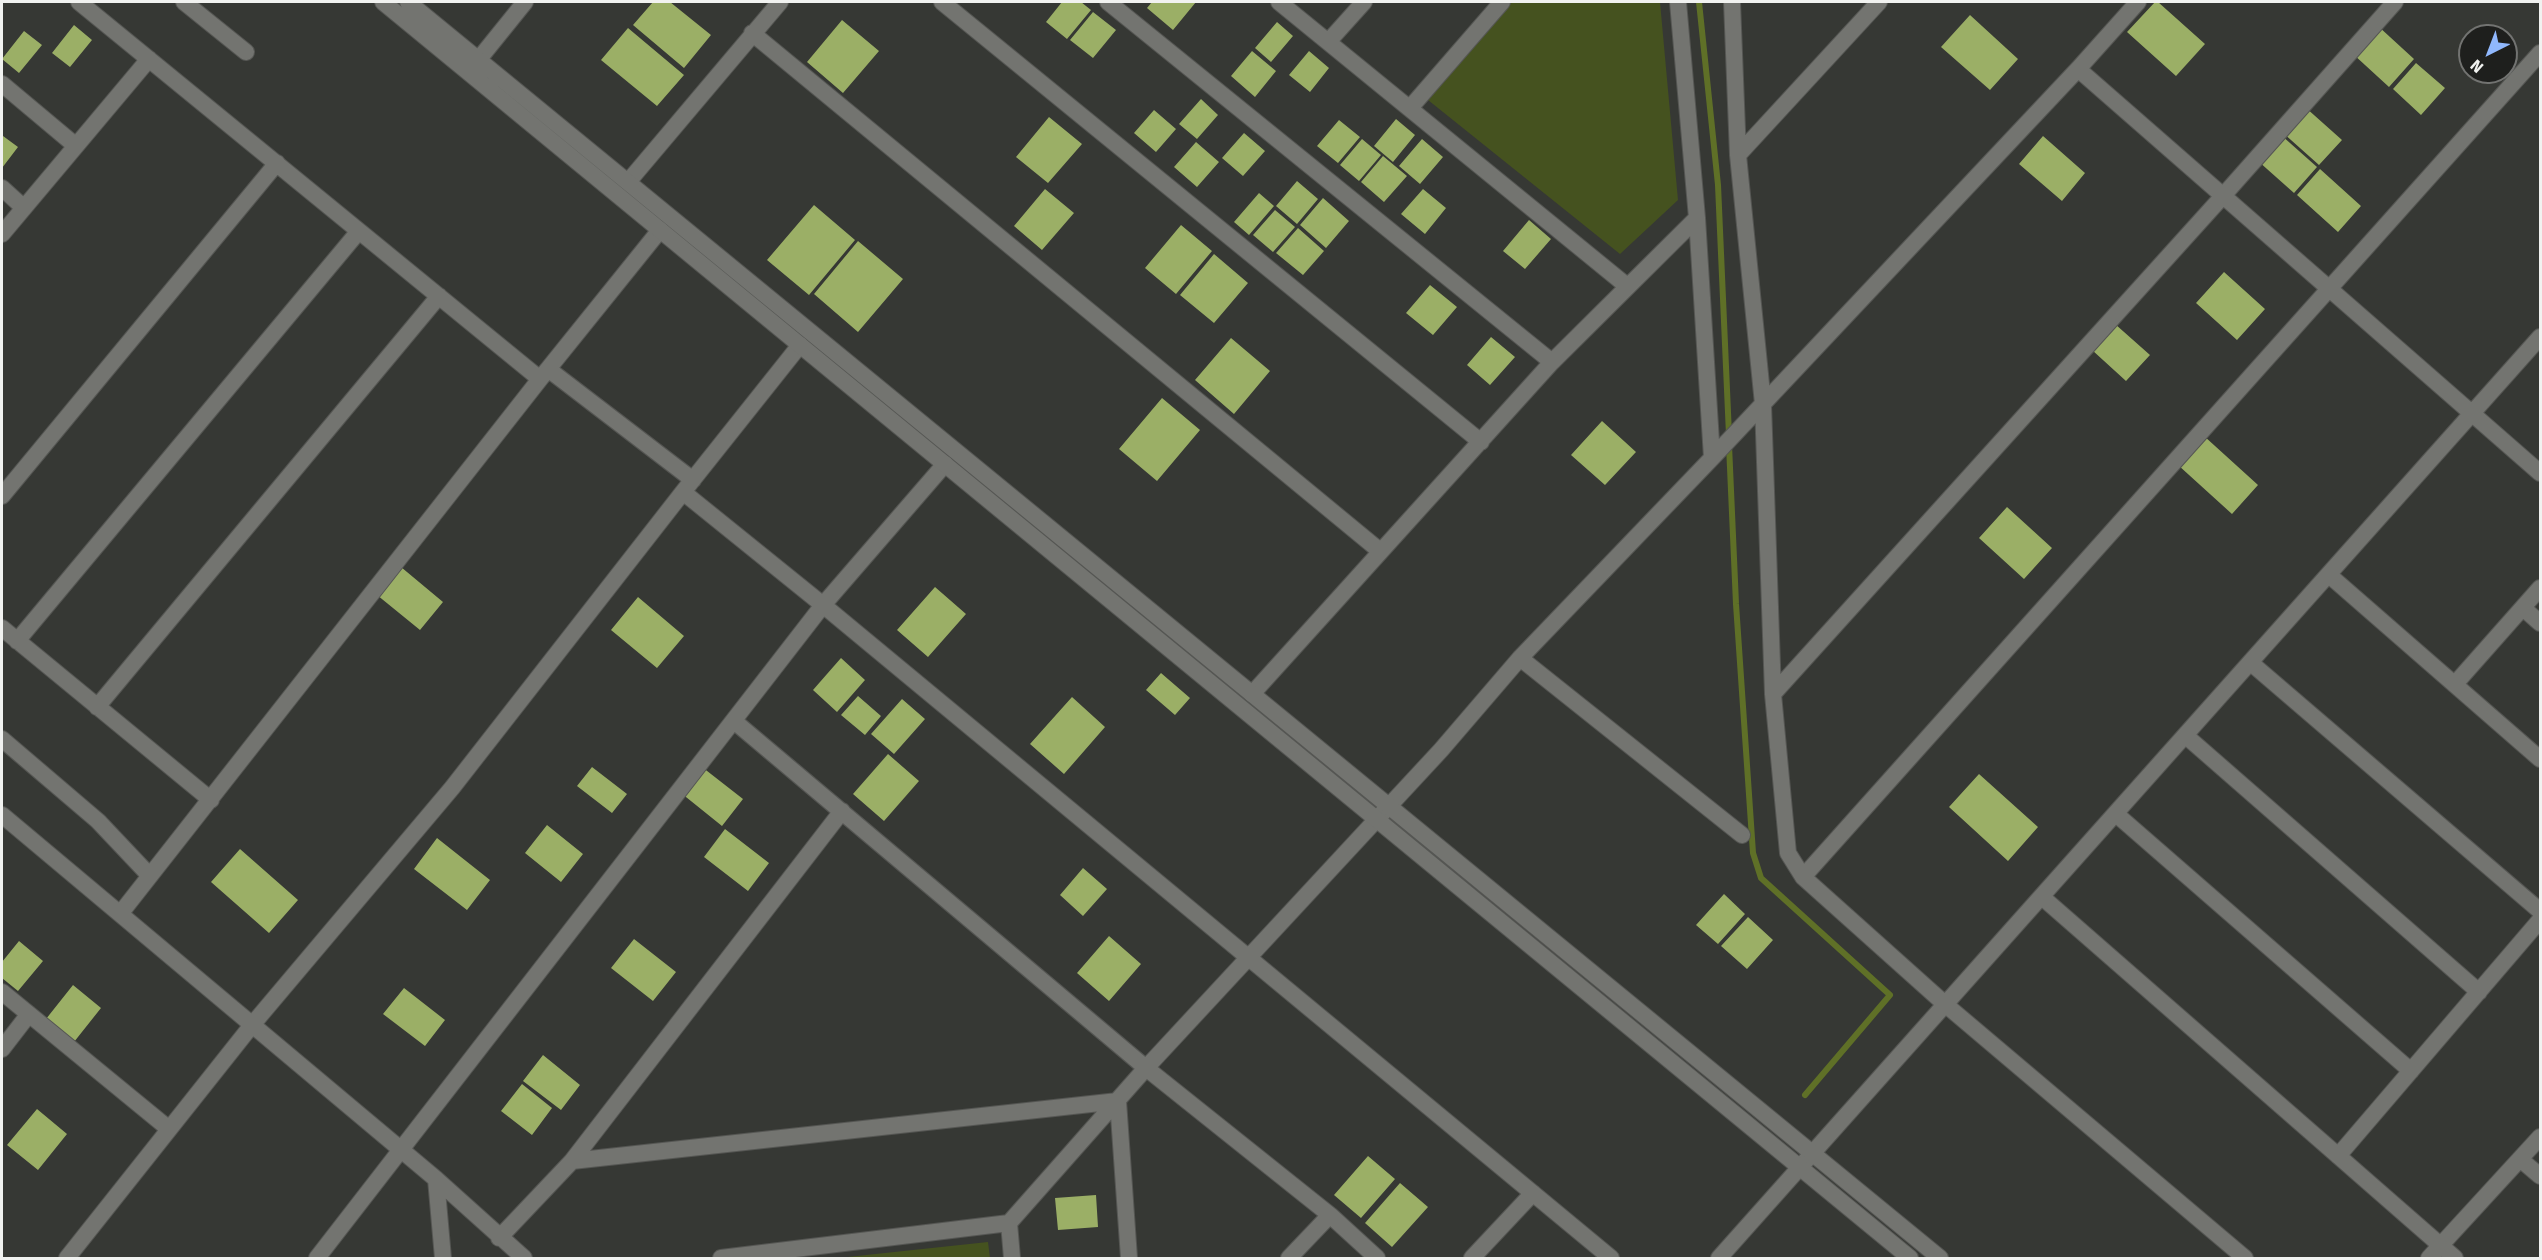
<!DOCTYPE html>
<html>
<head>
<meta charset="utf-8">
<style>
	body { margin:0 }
	#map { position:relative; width:2542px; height:1260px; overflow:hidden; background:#363834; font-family:"Fira Sans",sans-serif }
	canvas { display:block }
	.frame { position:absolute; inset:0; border:3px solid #f1f2f0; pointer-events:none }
	.north { position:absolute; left:2458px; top:24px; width:60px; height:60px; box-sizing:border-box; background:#1e1f1d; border:2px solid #727371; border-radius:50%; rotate:222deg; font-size:16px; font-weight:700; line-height:24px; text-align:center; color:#f1f2f0 }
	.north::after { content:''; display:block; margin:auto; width:21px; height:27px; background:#90b8fd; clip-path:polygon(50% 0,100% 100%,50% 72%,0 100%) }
</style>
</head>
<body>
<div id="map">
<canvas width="2542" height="1260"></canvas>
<div class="frame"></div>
<div class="north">N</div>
</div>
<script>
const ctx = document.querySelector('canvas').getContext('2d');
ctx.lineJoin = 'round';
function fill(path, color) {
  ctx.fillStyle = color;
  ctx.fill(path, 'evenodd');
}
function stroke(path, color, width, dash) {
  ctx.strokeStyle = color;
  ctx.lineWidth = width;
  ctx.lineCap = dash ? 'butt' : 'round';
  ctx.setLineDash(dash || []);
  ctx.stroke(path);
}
fill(new Path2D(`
	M 1512,2 L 1660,2 L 1678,200 L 1620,254 L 1428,100 Z
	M 988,1242 L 990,1258 L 838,1258 Z`), '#45521f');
stroke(new Path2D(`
	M 1699,2 L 1718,185 L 1729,435
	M 1729,445 L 1736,604 L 1753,853 L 1761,878 L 1890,995 L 1805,1095`), '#5f7027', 6);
fill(new Path2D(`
	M 653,2 L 670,2 L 711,35 L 684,68 L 633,25 Z
	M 1062,2 L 1081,2 L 1091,10 L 1067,39 L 1046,22 Z
	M 1152,2 L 1196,2 L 1173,30 L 1147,8 Z
	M 2155,2 L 2158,2 L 2205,44 L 2176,76 L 2127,32 Z
	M 1093,12 L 1116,30 L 1093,58 L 1070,40 Z
	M 1970,15 L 2018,59 L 1990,90 L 1941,47 Z
	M 842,20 L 879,51 L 843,93 L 807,62 Z
	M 1277,22 L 1293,36 L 1271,62 L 1255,48 Z
	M 74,25 L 92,40 L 70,67 L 52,53 Z
	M 2378,26 L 2414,59 L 2389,87 L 2353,54 Z
	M 628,28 L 684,75 L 657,106 L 601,60 Z
	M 24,31 L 42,45 L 19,73 L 2,59 Z
	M 1252,51 L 1276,71 L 1255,97 L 1231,76 Z
	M 1309,51 L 1329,68 L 1310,92 L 1289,75 Z
	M 2416,63 L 2445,88 L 2421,115 L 2393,89 Z
	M 1201,99 L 1218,115 L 1197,139 L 1179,124 Z
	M 2305,107 L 2342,140 L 2319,165 L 2282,132 Z
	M 1154,110 L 1176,129 L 1156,152 L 1134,133 Z
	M 1049,117 L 1082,144 L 1048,183 L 1016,157 Z
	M 1396,119 L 1415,135 L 1393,162 L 1374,146 Z
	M 1339,120 L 1360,137 L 1338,163 L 1317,146 Z
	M 1244,133 L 1265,151 L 1243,176 L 1222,158 Z
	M 2281,135 L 2317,167 L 2294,193 L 2258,161 Z
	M 3,136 L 18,147 L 2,168 L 2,138 Z
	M 2043,136 L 2085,173 L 2062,201 L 2019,164 Z
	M 1362,139 L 1381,155 L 1359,181 L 1340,165 Z
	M 1422,139 L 1443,157 L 1420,184 L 1399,166 Z
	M 1196,142 L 1219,162 L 1197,187 L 1174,167 Z
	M 1383,156 L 1407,176 L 1384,202 L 1361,182 Z
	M 2320,169 L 2361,206 L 2338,232 L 2297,195 Z
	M 1297,181 L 1318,199 L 1297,224 L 1276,206 Z
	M 1045,189 L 1074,213 L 1042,250 L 1014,226 Z
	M 1423,189 L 1446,208 L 1425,234 L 1401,214 Z
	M 1259,193 L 1274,206 L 1249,235 L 1234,222 Z
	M 1323,198 L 1349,221 L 1326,248 L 1300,225 Z
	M 814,205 L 855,240 L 809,295 L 767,260 Z
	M 1275,210 L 1295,227 L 1273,252 L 1253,235 Z
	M 1529,220 L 1551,239 L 1525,269 L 1503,251 Z
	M 1181,225 L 1212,251 L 1176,294 L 1145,268 Z
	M 1298,228 L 1324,251 L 1303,275 L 1276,253 Z
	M 858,241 L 903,279 L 858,332 L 814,294 Z
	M 1214,254 L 1248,283 L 1214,323 L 1180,295 Z
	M 2224,272 L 2265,309 L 2237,340 L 2196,303 Z
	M 1430,285 L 1457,307 L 1433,335 L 1406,313 Z
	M 2115,324 L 2150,355 L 2126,381 L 2092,350 Z
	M 1491,337 L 1515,357 L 1490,385 L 1467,365 Z
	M 1231,338 L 1270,371 L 1234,414 L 1195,380 Z
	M 1162,398 L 1200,430 L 1157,481 L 1119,449 Z
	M 1602,421 L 1636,452 L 1605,485 L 1571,455 Z
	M 2204,436 L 2258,485 L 2232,514 L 2178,465 Z
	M 2007,507 L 2052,548 L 2024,579 L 1979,538 Z
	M 401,567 L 443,602 L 420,630 L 377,595 Z
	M 935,587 L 966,614 L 928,657 L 897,630 Z
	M 638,597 L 684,636 L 657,668 L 611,630 Z
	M 841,658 L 865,680 L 837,712 L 813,690 Z
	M 1161,673 L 1190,698 L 1175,715 L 1146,690 Z
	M 858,696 L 881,716 L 865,735 L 841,715 Z
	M 1072,697 L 1105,727 L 1064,774 L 1030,744 Z
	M 902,699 L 925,719 L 894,754 L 871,734 Z
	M 888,754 L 919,781 L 884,821 L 853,794 Z
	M 592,767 L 627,794 L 612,813 L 577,786 Z
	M 702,767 L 743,799 L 722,826 L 681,793 Z
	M 1979,774 L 2038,827 L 2008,861 L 1949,807 Z
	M 547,825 L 583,854 L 561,882 L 525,853 Z
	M 725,829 L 769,863 L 748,891 L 704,857 Z
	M 437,838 L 490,880 L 467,910 L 414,869 Z
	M 240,849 L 298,900 L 269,933 L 211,882 Z
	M 1083,868 L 1107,889 L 1083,916 L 1060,895 Z
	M 1724,894 L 1745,914 L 1718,944 L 1696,925 Z
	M 1748,917 L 1773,940 L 1747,969 L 1721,946 Z
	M 1109,936 L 1141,964 L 1109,1001 L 1077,973 Z
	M 634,939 L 676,972 L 653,1001 L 611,968 Z
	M 19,941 L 43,961 L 18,991 L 2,978 L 2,962 Z
	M 73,985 L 101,1008 L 74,1042 L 46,1019 Z
	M 404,988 L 445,1020 L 425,1046 L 383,1014 Z
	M 543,1055 L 580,1085 L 561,1110 L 523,1081 Z
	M 522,1084 L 552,1108 L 532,1135 L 501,1111 Z
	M 37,1109 L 67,1134 L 38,1170 L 7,1145 Z
	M 1368,1156 L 1395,1179 L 1361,1218 L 1334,1195 Z
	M 1400,1183 L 1428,1207 L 1392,1247 L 1365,1223 Z
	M 1096,1195 L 1098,1227 L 1058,1230 L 1055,1198 Z`), '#9baf66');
const minor = new Path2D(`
	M 79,2 L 540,379
	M 184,2 L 246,52
	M 942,2 L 1481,442
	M 1108,2 L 1552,362
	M 1279,2 L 1627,286
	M 1678,2 L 1697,218 L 1712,458
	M 1732,2 L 1738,155 L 1763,404 L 1773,694 L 1788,853 L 1803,877 L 1946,1005 L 2245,1258
	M 752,33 L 1380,551
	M 1328,42 L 1364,2
	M 479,59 L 525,2
	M 2078,69 L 2540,473
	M 2,84 L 76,146
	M 1410,108 L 1502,2
	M 1738,155 L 1879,2
	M 628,182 L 780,2
	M 2,188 L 24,208
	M 2,234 L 149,59
	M 548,369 L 693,480
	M 683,492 L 823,605 L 1611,1258
	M 2,496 L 277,163
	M 2329,575 L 2540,759
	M 2523,608 L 2540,623
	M 2,628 L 211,800
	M 17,641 L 359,231
	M 1520,658 L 1742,835
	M 2251,663 L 2540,911
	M 2455,684 L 2540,588
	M 1252,694 L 1552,362 L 1697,218
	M 1773,694 L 2222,197 L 2395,2
	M 97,707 L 439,296
	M 734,721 L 1146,1068 L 1330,1215 L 1377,1258
	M 2186,736 L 2479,992
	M 2,739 L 98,821 L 150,876
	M 2116,814 L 2411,1071
	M 2,815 L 436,1179 L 524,1258
	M 1803,877 L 2540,53
	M 2042,897 L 2455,1258
	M 120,914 L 540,379 L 660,230
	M 2,992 L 169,1129
	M 2,1049 L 29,1014
	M 2338,1156 L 2540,920
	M 2520,1159 L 2540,1176
	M 572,1161 L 842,811
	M 436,1179 L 443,1258
	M 1009,1223 L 1146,1068 L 1441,750 L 1520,658 L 1712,458 L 2078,69 L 2138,2
	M 499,1238 L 572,1161 L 1118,1101 L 1129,1258
	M 67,1258 L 252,1025 L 452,788 L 683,492 L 800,345
	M 317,1258 L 823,605 L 945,464
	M 721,1258 L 1009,1223 L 1012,1258
	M 1289,1258 L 1330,1215
	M 1472,1258 L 1533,1193
	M 1719,1258 L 2540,337
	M 2429,1258 L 2540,1137`);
const tertiary = new Path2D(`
	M 383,2 L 1910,1258
	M 408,2 L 1940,1258`);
stroke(minor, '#555653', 18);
stroke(tertiary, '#555653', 18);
stroke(minor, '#737470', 16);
stroke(tertiary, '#737470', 16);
</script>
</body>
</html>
